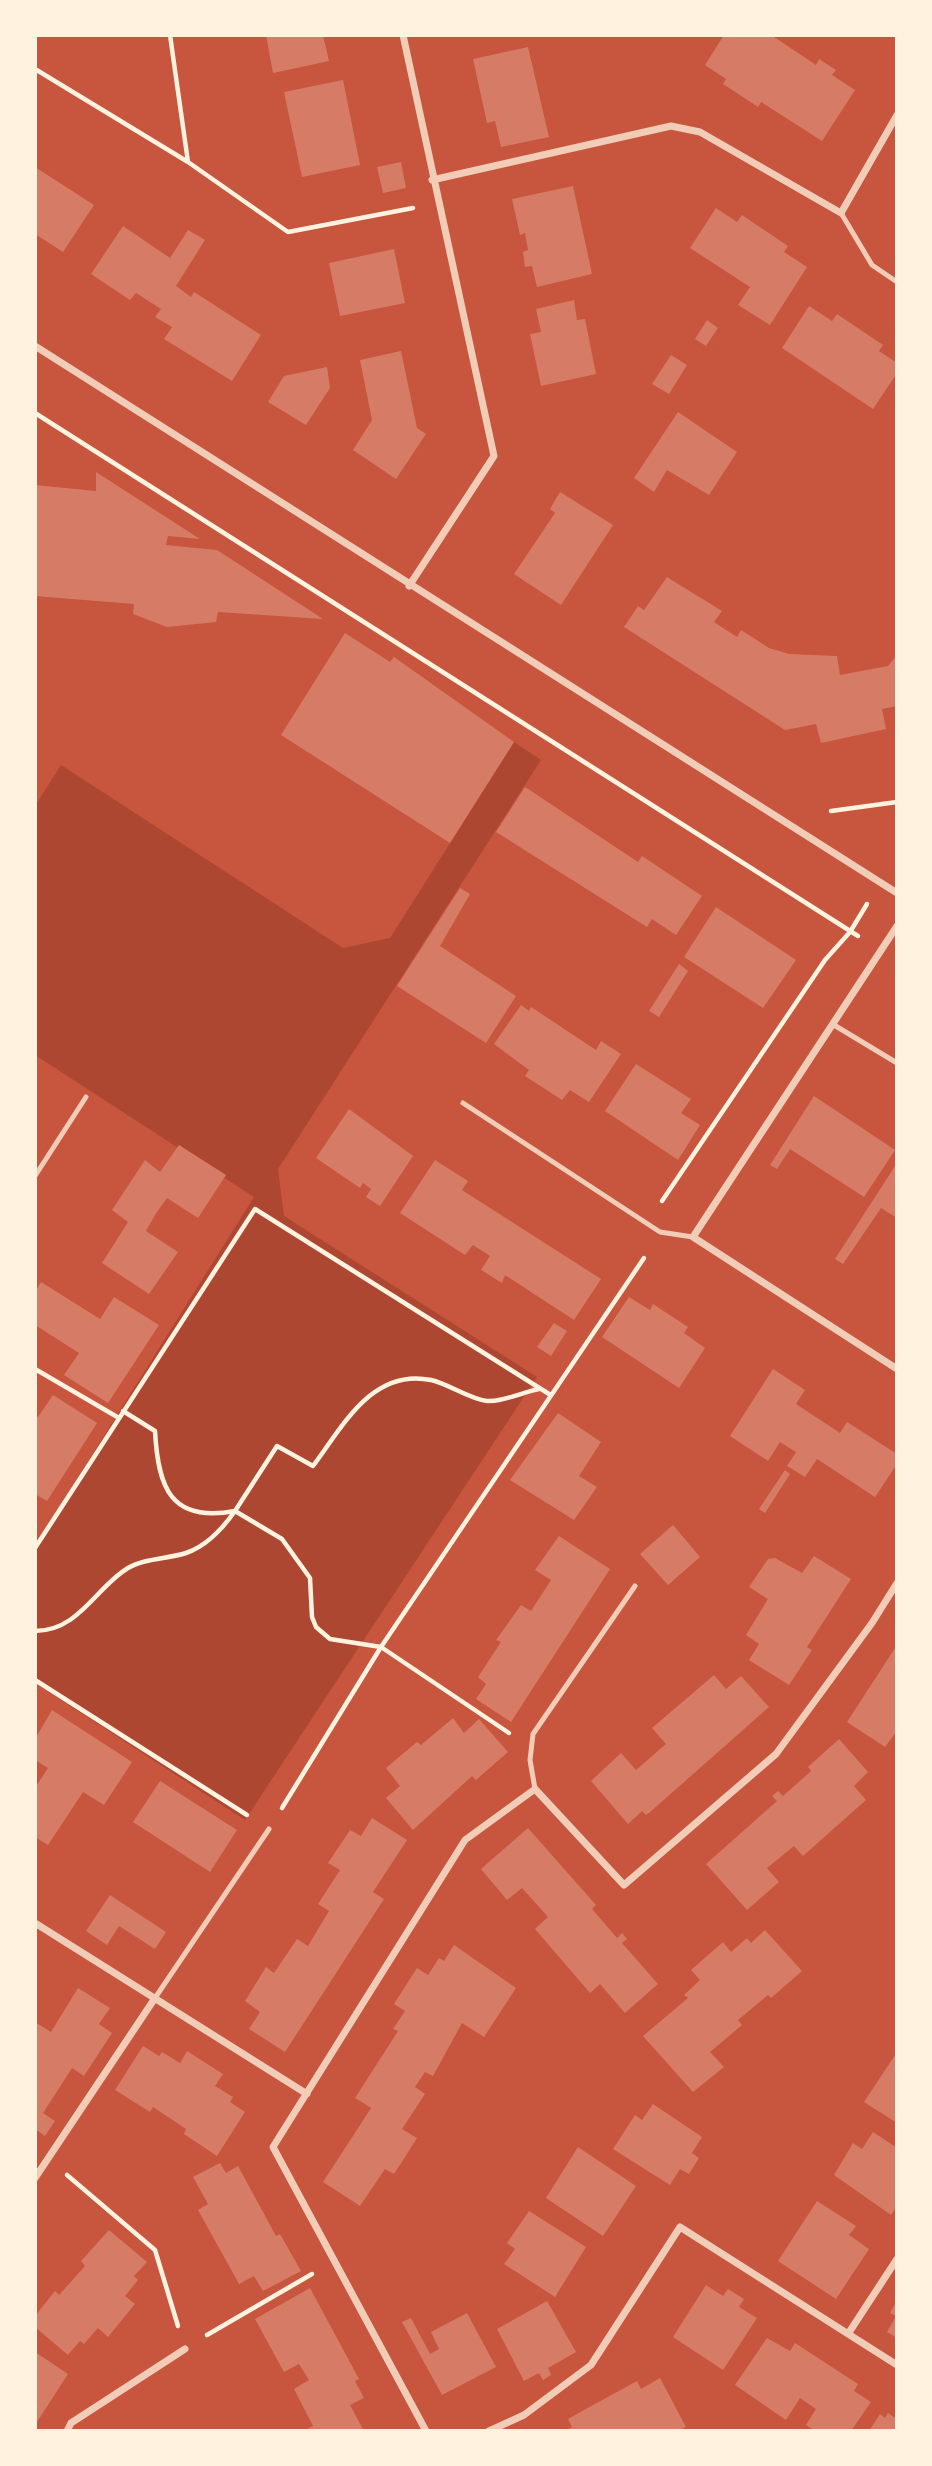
<!DOCTYPE html>
<html>
<head>
<meta charset="utf-8">
<style>
	body { margin:0 }
	#map { position:relative; width:932px; height:2466px; overflow:hidden; background:#c8553d; font-family:"Fira Sans Condensed",sans-serif }
	canvas { display:block }
	.frame { position:absolute; inset:0; border:37px solid #fff3e0; pointer-events:none }
</style>
</head>
<body>
<div id="map">
<canvas width="932" height="2466"></canvas>
<div class="frame"></div>
</div>
<script>
const ctx = document.querySelector('canvas').getContext('2d');
ctx.lineJoin = 'round';
function fill(path, color) {
  ctx.fillStyle = color;
  ctx.fill(path, 'evenodd');
}
function stroke(path, color, width, dash) {
  ctx.strokeStyle = color;
  ctx.lineWidth = width;
  ctx.lineCap = dash ? 'butt' : 'round';
  ctx.setLineDash(dash || []);
  ctx.stroke(path);
}
fill(new Path2D(`
	M 514,742 L 541,760 L 278,1169 L 284,1216 L 537,1377 L 245,1820 L 35,1683 L 35,1546 L 254,1197 L 35,1055 L 35,806 L 61,765 L 343,948 L 390,938 Z`), '#ae4732');
fill(new Path2D(`
	M 266,35 L 323,35 L 329,61 L 273,73 Z
	M 724,35 L 771,35 L 816,65 L 819,59 L 836,70 L 832,75 L 855,90 L 822,141 L 761,102 L 758,107 L 740,95 L 723,84 L 726,79 L 705,65 Z
	M 528,47 L 549,137 L 501,147 L 495,121 L 487,123 L 473,59 Z
	M 343,80 L 360,165 L 302,177 L 284,92 Z
	M 401,162 L 406,188 L 383,193 L 377,167 Z
	M 35,167 L 94,205 L 63,252 L 35,234 Z
	M 573,186 L 592,274 L 537,287 L 532,266 L 525,267 L 523,252 L 528,250 L 525,233 L 520,235 L 512,199 Z
	M 716,208 L 737,222 L 742,215 L 788,246 L 784,252 L 807,267 L 770,325 L 738,305 L 750,287 L 690,248 Z
	M 123,226 L 170,258 L 188,230 L 205,240 L 176,286 L 191,297 L 194,292 L 261,335 L 232,381 L 164,339 L 172,327 L 155,317 L 161,309 L 136,293 L 130,300 L 91,274 Z
	M 394,249 L 405,303 L 340,316 L 329,263 Z
	M 574,300 L 577,320 L 585,319 L 596,374 L 541,386 L 530,334 L 541,332 L 536,309 Z
	M 809,306 L 832,321 L 837,314 L 883,345 L 879,351 L 897,363 L 897,373 L 873,409 L 782,348 Z
	M 707,320 L 718,328 L 706,346 L 695,339 Z
	M 401,351 L 417,428 L 426,434 L 396,479 L 353,450 L 372,420 L 360,360 Z
	M 671,355 L 687,365 L 669,394 L 652,384 Z
	M 327,367 L 330,388 L 306,425 L 268,402 L 284,376 Z
	M 678,412 L 737,452 L 709,495 L 667,470 L 654,492 L 634,478 Z
	M 96,472 L 200,539 L 168,536 L 166,545 L 217,550 L 323,619 L 218,612 L 216,622 L 167,627 L 133,614 L 134,604 L 35,596 L 35,485 L 96,491 Z
	M 560,492 L 613,525 L 561,605 L 514,574 L 555,513 L 550,509 Z
	M 667,577 L 722,611 L 714,622 L 737,637 L 741,630 L 769,648 L 789,654 L 837,656 L 840,675 L 888,666 L 897,655 L 897,706 L 882,709 L 886,729 L 821,743 L 816,724 L 785,730 L 624,627 L 638,606 L 644,610 Z
	M 345,633 L 390,662 L 394,657 L 514,742 L 450,843 L 281,735 Z
	M 525,787 L 638,862 L 642,856 L 702,896 L 676,935 L 652,919 L 647,927 L 496,832 Z
	M 460,888 L 470,894 L 440,946 L 516,996 L 486,1043 L 397,986 Z
	M 716,907 L 796,960 L 763,1008 L 684,957 Z
	M 679,964 L 688,971 L 659,1017 L 649,1011 Z
	M 521,1005 L 529,1011 L 531,1007 L 596,1050 L 601,1041 L 621,1054 L 589,1102 L 570,1090 L 562,1100 L 525,1076 L 529,1070 L 494,1044 Z
	M 636,1064 L 691,1099 L 681,1113 L 700,1125 L 678,1160 L 605,1111 Z
	M 814,1096 L 895,1150 L 864,1197 L 790,1149 L 777,1169 L 770,1165 Z
	M 349,1109 L 413,1156 L 380,1206 L 366,1197 L 371,1189 L 363,1183 L 360,1188 L 316,1158 Z
	M 179,1145 L 226,1175 L 198,1218 L 167,1198 L 155,1215 L 146,1231 L 178,1252 L 149,1294 L 102,1263 L 128,1222 L 112,1210 L 145,1160 L 160,1172 Z
	M 435,1160 L 468,1181 L 462,1190 L 601,1279 L 574,1320 L 505,1275 L 502,1283 L 481,1270 L 490,1256 L 473,1245 L 465,1255 L 400,1213 Z
	M 897,1163 L 897,1218 L 881,1208 L 843,1264 L 835,1259 Z
	M 41,1282 L 100,1319 L 114,1297 L 159,1325 L 108,1403 L 64,1375 L 79,1353 L 35,1325 L 35,1292 Z
	M 629,1297 L 650,1310 L 653,1304 L 688,1327 L 684,1333 L 705,1348 L 679,1388 L 602,1337 Z
	M 554,1323 L 567,1331 L 551,1356 L 537,1347 Z
	M 773,1369 L 805,1390 L 796,1404 L 840,1433 L 847,1422 L 897,1454 L 897,1464 L 875,1497 L 817,1459 L 805,1477 L 787,1466 L 796,1452 L 780,1442 L 768,1461 L 730,1436 Z
	M 53,1395 L 97,1423 L 47,1501 L 35,1494 L 35,1415 L 38,1417 Z
	M 558,1413 L 601,1442 L 579,1476 L 597,1487 L 574,1520 L 510,1480 Z
	M 785,1470 L 790,1474 L 765,1513 L 759,1509 Z
	M 673,1525 L 700,1557 L 668,1585 L 640,1554 Z
	M 559,1536 L 610,1569 L 511,1722 L 476,1699 L 486,1684 L 478,1677 L 501,1642 L 496,1640 L 521,1605 L 531,1611 L 551,1580 L 535,1570 Z
	M 814,1556 L 851,1579 L 807,1647 L 812,1650 L 789,1685 L 749,1660 L 759,1644 L 746,1635 L 768,1599 L 749,1587 L 768,1559 L 775,1558 L 802,1573 Z
	M 897,1645 L 897,1731 L 885,1747 L 847,1722 Z
	M 714,1675 L 726,1689 L 741,1676 L 769,1707 L 649,1813 L 646,1815 L 642,1811 L 628,1824 L 591,1781 L 621,1753 L 636,1770 L 666,1744 L 652,1728 Z
	M 52,1710 L 132,1762 L 104,1805 L 83,1792 L 48,1845 L 35,1837 L 35,1788 L 48,1768 L 35,1760 L 35,1739 Z
	M 453,1718 L 464,1733 L 479,1719 L 508,1752 L 476,1780 L 472,1776 L 413,1830 L 386,1798 L 400,1786 L 386,1768 L 417,1742 L 421,1745 Z
	M 839,1739 L 868,1772 L 854,1786 L 866,1800 L 803,1856 L 794,1846 L 767,1868 L 779,1882 L 747,1910 L 706,1864 L 777,1801 L 772,1796 L 778,1791 L 783,1796 L 811,1771 L 808,1767 Z
	M 160,1781 L 237,1830 L 210,1872 L 133,1822 Z
	M 372,1818 L 407,1840 L 373,1892 L 384,1899 L 285,2052 L 249,2029 L 260,2012 L 245,2001 L 266,1967 L 274,1973 L 297,1939 L 308,1946 L 329,1911 L 318,1904 L 340,1870 L 328,1863 L 350,1830 L 361,1836 Z
	M 528,1828 L 596,1905 L 592,1909 L 617,1938 L 622,1933 L 627,1939 L 622,1943 L 658,1984 L 625,2013 L 600,1984 L 590,1993 L 535,1929 L 548,1917 L 522,1888 L 507,1900 L 481,1869 Z
	M 110,1895 L 166,1932 L 155,1949 L 119,1926 L 107,1945 L 86,1931 Z
	M 765,1930 L 802,1971 L 771,1998 L 768,1995 L 738,2020 L 742,2025 L 710,2052 L 724,2067 L 693,2092 L 643,2036 L 688,1998 L 684,1995 L 700,1980 L 691,1970 L 723,1942 L 731,1952 L 747,1938 L 751,1943 Z
	M 454,1945 L 516,1988 L 484,2037 L 462,2023 L 433,2076 L 425,2072 L 415,2087 L 425,2094 L 402,2129 L 417,2138 L 394,2174 L 385,2169 L 360,2206 L 323,2182 L 371,2108 L 355,2098 L 398,2031 L 393,2029 L 405,2011 L 394,2004 L 417,1968 L 428,1975 L 439,1958 L 444,1961 Z
	M 78,1988 L 110,2008 L 99,2024 L 112,2033 L 84,2076 L 72,2068 L 43,2113 L 55,2121 L 45,2136 L 35,2129 L 35,2022 L 51,2032 Z
	M 143,2046 L 159,2056 L 162,2052 L 180,2063 L 187,2051 L 223,2074 L 215,2086 L 233,2097 L 230,2102 L 245,2112 L 217,2156 L 184,2134 L 186,2129 L 153,2107 L 150,2112 L 115,2090 Z
	M 897,2052 L 897,2123 L 864,2102 Z
	M 653,2104 L 702,2137 L 692,2153 L 699,2158 L 689,2174 L 680,2169 L 670,2185 L 613,2149 L 635,2115 L 642,2120 Z
	M 873,2132 L 897,2148 L 897,2206 L 891,2215 L 834,2175 L 853,2143 L 862,2149 Z
	M 578,2147 L 636,2186 L 603,2236 L 546,2198 Z
	M 220,2163 L 226,2173 L 238,2166 L 276,2236 L 280,2234 L 301,2271 L 263,2291 L 254,2276 L 239,2284 L 198,2210 L 208,2204 L 193,2177 Z
	M 817,2201 L 856,2226 L 849,2235 L 869,2249 L 836,2299 L 778,2261 Z
	M 529,2211 L 586,2247 L 555,2297 L 504,2264 L 515,2249 L 507,2243 Z
	M 109,2230 L 147,2262 L 134,2276 L 138,2280 L 125,2296 L 135,2304 L 108,2337 L 98,2328 L 84,2344 L 80,2341 L 68,2355 L 35,2327 L 35,2316 L 55,2291 L 59,2295 L 85,2266 L 81,2261 Z
	M 706,2285 L 723,2296 L 728,2289 L 744,2299 L 739,2307 L 757,2318 L 723,2370 L 673,2337 Z
	M 310,2288 L 359,2379 L 355,2381 L 364,2398 L 350,2405 L 364,2431 L 303,2431 L 313,2426 L 294,2389 L 309,2380 L 299,2364 L 284,2372 L 255,2319 Z
	M 897,2300 L 897,2338 L 887,2332 L 896,2316 L 890,2313 Z
	M 547,2301 L 576,2352 L 548,2368 L 551,2375 L 543,2380 L 539,2373 L 524,2381 L 497,2329 Z
	M 467,2313 L 496,2367 L 442,2395 L 402,2322 L 411,2318 L 430,2354 L 439,2349 L 431,2332 Z
	M 767,2338 L 790,2351 L 795,2343 L 858,2384 L 854,2391 L 871,2402 L 851,2431 L 815,2431 L 806,2425 L 816,2409 L 800,2398 L 786,2420 L 735,2385 Z
	M 35,2352 L 68,2374 L 35,2425 Z
	M 660,2378 L 686,2427 L 678,2431 L 564,2431 L 572,2427 L 568,2419 L 584,2410 L 637,2381 L 641,2389 Z
	M 888,2413 L 897,2419 L 897,2431 L 869,2431 L 880,2414 L 885,2418 Z`), '#d67c66');
stroke(new Path2D(`
	M 170,35 L 188,162
	M 35,69 L 188,162 L 288,232 L 413,208
	M 35,413 L 858,936
	M 831,811 L 897,802
	M 662,1201 L 825,960 L 850,932 L 867,904
	M 35,1369 L 119,1418
	M 123,1411 L 155,1431 C 158,1488 171,1523 235,1511 L 277,1446 L 313,1466 C 343,1426 372,1368 431,1380 C 449,1384 469,1399 487,1401 C 503,1402 523,1392 539,1389
	M 35,1548 L 255,1209 L 549,1394
	M 35,1631 C 79,1631 96,1587 128,1568 C 145,1558 168,1559 186,1553 C 207,1546 223,1528 235,1511 L 282,1539 L 310,1578 L 312,1617 L 316,1627 L 330,1639 L 381,1647 L 509,1733
	M 35,1680 L 247,1815
	M 282,1808 L 381,1647 L 644,1258
	M 67,2175 L 155,2250 L 178,2326
	M 207,2335 L 312,2274`), '#fff3e0', 4.5);
stroke(new Path2D(`
	M 841,213 L 872,265 L 897,282
	M 834,1025 L 897,1063
	M 463,1103 L 660,1232 L 693,1237
	M 35,1176 L 86,1097
	M 535,1789 L 530,1760 L 533,1734 L 635,1586
	M 155,1998 L 269,1829`), '#f1ccb7', 5);
stroke(new Path2D(`
	M 403,35 L 494,456 L 409,586
	M 432,180 L 671,126 L 700,132 L 841,213 L 897,115
	M 35,346 L 897,893
	M 897,926 L 693,1237 L 897,1369
	M 35,1923 L 307,2094
	M 35,2178 L 155,1998
	M 848,2334 L 897,2259
	M 67,2431 L 71,2423 L 185,2349
	M 426,2431 L 273,2147 L 465,1840 L 535,1789 L 624,1885 L 776,1754 L 872,1623 L 897,1583
	M 489,2431 L 524,2415 L 591,2365 L 680,2227 L 897,2365`), '#f1ccb7', 7);
</script>
</body>
</html>
